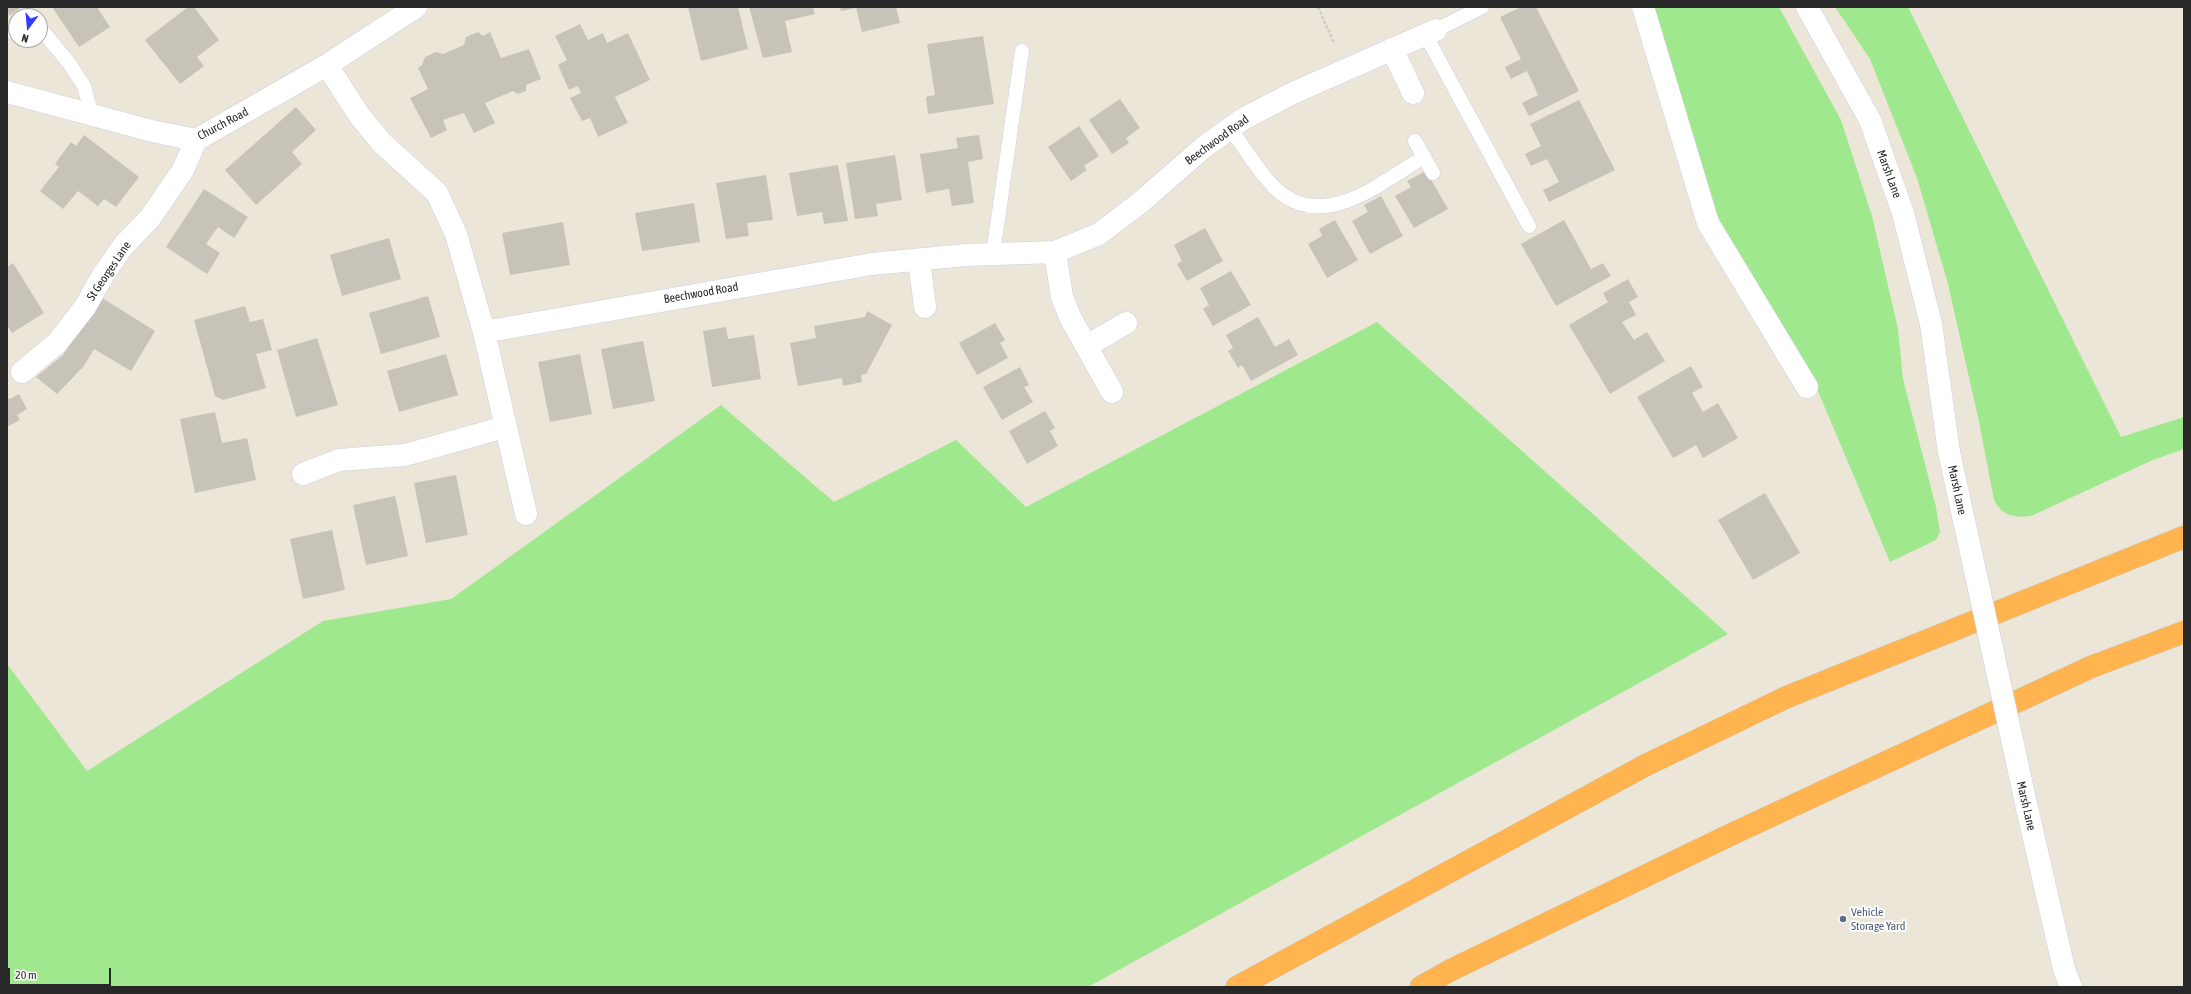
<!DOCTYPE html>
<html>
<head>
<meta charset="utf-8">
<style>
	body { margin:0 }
	#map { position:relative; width:2191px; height:994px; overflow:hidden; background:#ece6d8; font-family:"Asap Condensed",sans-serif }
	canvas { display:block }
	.frame { position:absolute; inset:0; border:8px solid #282828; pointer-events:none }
	.north { position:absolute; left:8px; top:8px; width:40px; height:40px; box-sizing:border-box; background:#fff; border:1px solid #a9a9a9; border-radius:50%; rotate:196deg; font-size:11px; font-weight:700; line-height:16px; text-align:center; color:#282828 }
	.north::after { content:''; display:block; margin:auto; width:14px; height:18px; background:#323bff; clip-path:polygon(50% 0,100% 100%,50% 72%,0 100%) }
	.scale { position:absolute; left:8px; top:968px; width:103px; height:18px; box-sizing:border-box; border:2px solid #282828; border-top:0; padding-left:5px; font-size:12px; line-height:14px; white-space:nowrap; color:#282828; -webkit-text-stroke:3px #fff; paint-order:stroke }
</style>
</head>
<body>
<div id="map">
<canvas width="2191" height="994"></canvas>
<div class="frame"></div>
<div class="north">N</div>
<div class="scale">20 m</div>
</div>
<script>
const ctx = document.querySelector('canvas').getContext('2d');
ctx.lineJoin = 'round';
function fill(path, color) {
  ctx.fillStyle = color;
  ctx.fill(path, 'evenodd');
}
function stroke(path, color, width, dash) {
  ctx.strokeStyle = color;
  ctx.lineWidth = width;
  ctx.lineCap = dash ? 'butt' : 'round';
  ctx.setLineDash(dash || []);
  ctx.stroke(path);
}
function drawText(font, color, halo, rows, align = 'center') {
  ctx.font = font + ' "Asap Condensed",sans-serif';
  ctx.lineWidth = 4;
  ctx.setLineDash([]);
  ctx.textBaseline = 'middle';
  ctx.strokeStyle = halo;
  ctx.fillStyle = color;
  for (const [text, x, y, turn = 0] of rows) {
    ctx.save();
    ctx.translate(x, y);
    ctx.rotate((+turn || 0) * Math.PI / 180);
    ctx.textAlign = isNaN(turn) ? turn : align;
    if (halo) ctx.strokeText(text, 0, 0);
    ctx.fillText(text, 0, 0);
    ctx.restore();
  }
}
fill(new Path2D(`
	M 1650,7 L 1779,7 L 1841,120 L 1872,216 L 1898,329 L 1903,379 L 1936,507 L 1940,532 L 1936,540 L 1890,562 L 1815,384 L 1715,220 Z
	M 1835,7 L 1908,7 L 2121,437 L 2184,417 L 2184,449 L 2153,460 L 2031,516 C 2014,518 2002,516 1994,500 L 1979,422 L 1948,284 L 1917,178 L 1870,59 Z
	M 1377,322 L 1728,634 L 1088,987 L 7,987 L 7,664 L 87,771 L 323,621 L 451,599 L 721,405 L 834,502 L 956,440 L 1026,507 Z`), '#a0e88e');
fill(new Path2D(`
	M 7,7 L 22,7 L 9,16 Z
	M 52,7 L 97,7 L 110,27 L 79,47 Z
	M 188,7 L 194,7 L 219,40 L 197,57 L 204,66 L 180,84 L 145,40 Z
	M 688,7 L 738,7 L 748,49 L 701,61 Z
	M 749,7 L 813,7 L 815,14 L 785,21 L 792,52 L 763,58 Z
	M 840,7 L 896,7 L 900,23 L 862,32 L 856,8 L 841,11 Z
	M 1521,7 L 1536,7 L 1579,91 L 1529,116 L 1522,103 L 1538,95 L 1527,71 L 1511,79 L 1505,67 L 1521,59 L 1500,17 Z
	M 580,24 L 588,40 L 603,33 L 607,43 L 628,33 L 650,80 L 615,97 L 628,123 L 598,137 L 590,118 L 582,121 L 570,98 L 581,93 L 578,86 L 569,90 L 558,65 L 567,60 L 555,36 Z
	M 478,32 L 483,36 L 490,32 L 501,58 L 529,49 L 541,79 L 526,85 L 526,91 L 518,94 L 513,91 L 485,103 L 495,123 L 474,133 L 464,113 L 443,120 L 447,130 L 431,138 L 410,98 L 428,89 L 418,68 L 422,65 L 425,57 L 436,52 L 443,54 L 464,45 L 466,37 Z
	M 983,36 L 994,104 L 928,114 L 926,97 L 935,95 L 927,44 Z
	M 1120,99 L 1140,128 L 1126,138 L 1129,143 L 1112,154 L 1089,120 Z
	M 1579,100 L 1615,170 L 1549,202 L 1543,190 L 1559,182 L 1547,159 L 1531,166 L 1525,154 L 1541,146 L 1530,124 Z
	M 296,107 L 316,130 L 292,152 L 302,164 L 256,205 L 225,170 Z
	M 1079,126 L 1099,156 L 1084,166 L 1087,170 L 1071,181 L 1048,147 Z
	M 84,135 L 139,177 L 116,207 L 104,199 L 98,206 L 78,191 L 63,209 L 40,191 L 59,167 L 55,164 L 71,142 L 76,146 Z
	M 979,135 L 983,159 L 968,162 L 974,203 L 952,206 L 949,189 L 926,193 L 920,154 L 958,148 L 956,138 Z
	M 895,155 L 902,200 L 876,204 L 878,216 L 855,219 L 846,163 Z
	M 838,165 L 848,221 L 824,224 L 822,212 L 797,216 L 789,173 Z
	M 1426,171 L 1448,209 L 1414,228 L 1395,196 L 1411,187 L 1407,181 Z
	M 766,175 L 773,220 L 747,223 L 749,236 L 726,239 L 716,183 Z
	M 204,189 L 248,217 L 234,238 L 218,227 L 206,244 L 220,253 L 207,274 L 166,247 Z
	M 1381,196 L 1403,236 L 1370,254 L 1352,221 L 1368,212 L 1364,205 Z
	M 694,203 L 700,242 L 642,251 L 635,213 Z
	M 1335,220 L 1358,260 L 1327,278 L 1308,244 L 1322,236 L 1319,229 Z
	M 1564,220 L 1591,269 L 1603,263 L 1611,276 L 1556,306 L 1521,244 Z
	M 563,222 L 570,265 L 510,275 L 502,233 Z
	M 1205,228 L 1223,261 L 1187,281 L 1177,264 L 1182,261 L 1174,245 Z
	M 389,238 L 401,279 L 342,296 L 330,255 Z
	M 13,263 L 44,313 L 12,333 L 7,325 L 7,267 Z
	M 1231,271 L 1251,305 L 1213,326 L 1203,309 L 1209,305 L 1200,288 Z
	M 1628,279 L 1638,297 L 1629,302 L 1636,315 L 1622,322 L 1634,340 L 1647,332 L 1665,361 L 1610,394 L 1569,325 L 1608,302 L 1603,293 Z
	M 99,296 L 155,331 L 131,371 L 94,349 L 83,367 L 57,394 L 36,377 L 63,355 Z
	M 428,296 L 440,337 L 381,354 L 369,313 Z
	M 245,306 L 250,322 L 263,319 L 272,350 L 256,354 L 266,388 L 223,400 L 215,396 L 194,320 Z
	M 867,311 L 892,325 L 866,374 L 861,375 L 862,382 L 843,386 L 842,378 L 798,386 L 790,343 L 816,338 L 814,326 L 865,317 Z
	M 1258,317 L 1275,347 L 1289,339 L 1298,355 L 1251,381 L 1242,365 L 1238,368 L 1228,351 L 1233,348 L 1226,335 Z
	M 995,323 L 1005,340 L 1000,343 L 1008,358 L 977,375 L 959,343 Z
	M 726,327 L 728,339 L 754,335 L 761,379 L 712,387 L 703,331 Z
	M 317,338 L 338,405 L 296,417 L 277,350 Z
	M 643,341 L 655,401 L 613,409 L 601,349 Z
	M 446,354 L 458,395 L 399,412 L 387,371 Z
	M 580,354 L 592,414 L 550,422 L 538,362 Z
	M 1691,366 L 1703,387 L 1692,393 L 1703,412 L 1718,403 L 1738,438 L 1703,458 L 1696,445 L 1673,458 L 1637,397 Z
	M 1020,367 L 1029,385 L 1024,387 L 1033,402 L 1002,420 L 983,387 Z
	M 19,394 L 27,409 L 17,415 L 20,420 L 7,427 L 7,397 L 10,399 Z
	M 1045,411 L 1055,428 L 1050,431 L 1058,446 L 1027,464 L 1009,431 Z
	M 215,412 L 222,443 L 247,438 L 256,480 L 195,493 L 180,419 Z
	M 456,475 L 468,535 L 426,543 L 414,483 Z
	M 1765,493 L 1800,553 L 1753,580 L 1718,520 Z
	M 395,496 L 408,556 L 366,565 L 353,505 Z
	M 332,530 L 345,590 L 303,599 L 290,539 Z`), '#c7c3b8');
const lane = new Path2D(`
	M 40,28 L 69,63 L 84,86 L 92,115
	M 1436,30 L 1482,7
	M 14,33 L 16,32
	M 1425,34 L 1529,226
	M 1230,128 C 1244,147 1265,182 1283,195 C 1330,228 1383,181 1424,157
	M 1415,141 L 1433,173
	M 993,254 L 1022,51`);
const street = new Path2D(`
	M 1643,7 L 1708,223 L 1807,387
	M 1807,7 L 1870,120 L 1903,213 L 1931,324 L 1949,452
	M 1392,49 L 1413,93
	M 327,65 L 359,115 L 382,143 L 437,193 L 456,234 L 484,332 L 526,514
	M 7,92 L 152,131 L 196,140 L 327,65 L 416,7
	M 1055,252 L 1062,297 L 1071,319 L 1112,392
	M 919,260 L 925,307
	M 484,332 L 872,264 L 966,255 L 1055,252 L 1099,234 L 1141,202 L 1204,147 L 1243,119 L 1293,93 L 1436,30
	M 1087,346 L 1126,323
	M 22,372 L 57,343 L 85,307 L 103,275 L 124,245 L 150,218 L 183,170 L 196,140
	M 303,474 L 339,460 L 405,455 L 505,427
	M 2027,808 L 2064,969 L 2071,987`);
const highway = new Path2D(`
	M 1237,987 L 1646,765 L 1787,697 L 2184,537
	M 1421,987 L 1451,970 L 1732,834 L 2091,667 L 2184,632`);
stroke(lane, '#cdcee3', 15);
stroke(street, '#cdcee3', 23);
stroke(highway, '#cbcbcb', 23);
stroke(new Path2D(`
	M 1318,7 L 1334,43`), '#cbcbcb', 2.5, [3, 2]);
stroke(lane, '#fff', 14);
stroke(street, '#fff', 22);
stroke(highway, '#ffb450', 22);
const streetBridge = new Path2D(`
	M 1949,452 L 2027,808`);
stroke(streetBridge, '#cdcee3', 23, []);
stroke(streetBridge, '#fff', 22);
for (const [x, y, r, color] of [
	[1843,919,4,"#5c6f8a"]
]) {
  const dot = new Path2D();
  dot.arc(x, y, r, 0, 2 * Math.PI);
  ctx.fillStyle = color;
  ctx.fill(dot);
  stroke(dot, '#fff', 1.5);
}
drawText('12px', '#282828', '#fff', [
	["Church Road",223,124,-28],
	["Beechwood Road",1217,140,-36],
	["Marsh Lane",1889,174,70],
	["St Georges Lane",109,271,-56],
	["Beechwood Road",701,293,-10],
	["Marsh Lane",1957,490,78],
	["Marsh Lane",2026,806,77]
]);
drawText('12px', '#4e5e75', '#fff', [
	["Vehicle",1851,912],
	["Storage Yard",1851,926]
], 'left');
</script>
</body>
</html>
